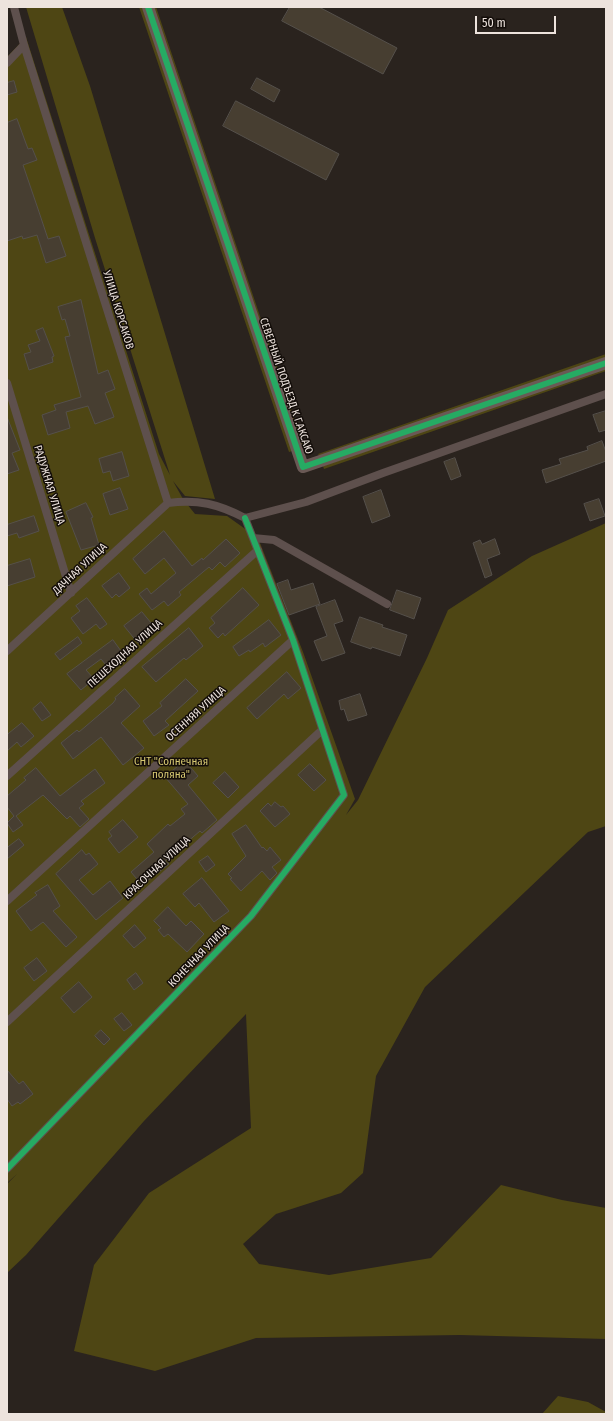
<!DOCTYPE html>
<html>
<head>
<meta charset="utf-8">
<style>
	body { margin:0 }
	#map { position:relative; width:613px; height:1421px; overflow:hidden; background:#2a231e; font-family:"Fira Sans Condensed",sans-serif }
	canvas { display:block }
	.frame { position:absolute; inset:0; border:8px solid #ede3dd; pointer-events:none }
	.scale { position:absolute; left:475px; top:16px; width:81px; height:18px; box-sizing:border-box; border:2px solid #ede3dd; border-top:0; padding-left:5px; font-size:12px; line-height:14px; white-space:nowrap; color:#ede3dd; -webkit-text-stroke:3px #130d09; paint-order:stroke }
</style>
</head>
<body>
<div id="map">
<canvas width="613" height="1421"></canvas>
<div class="frame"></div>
<div class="scale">50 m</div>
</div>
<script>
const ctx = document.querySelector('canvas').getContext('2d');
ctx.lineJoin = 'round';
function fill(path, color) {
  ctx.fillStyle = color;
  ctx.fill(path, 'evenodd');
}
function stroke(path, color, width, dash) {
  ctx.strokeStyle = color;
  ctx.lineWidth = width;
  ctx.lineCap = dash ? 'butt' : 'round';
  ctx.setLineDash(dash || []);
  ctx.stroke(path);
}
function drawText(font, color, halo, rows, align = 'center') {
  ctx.font = font + ' "Fira Sans Condensed",sans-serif';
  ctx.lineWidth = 3;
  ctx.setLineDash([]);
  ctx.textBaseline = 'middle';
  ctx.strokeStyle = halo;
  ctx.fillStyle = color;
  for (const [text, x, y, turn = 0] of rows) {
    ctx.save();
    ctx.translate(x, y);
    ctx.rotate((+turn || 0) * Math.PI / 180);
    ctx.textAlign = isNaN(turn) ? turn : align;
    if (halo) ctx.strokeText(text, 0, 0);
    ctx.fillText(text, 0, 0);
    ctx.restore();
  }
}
fill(new Path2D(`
	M 26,7 L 62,7 L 90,86 L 215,499 L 185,496 L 173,481 L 183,499 L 195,514 L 227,516 L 258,538 L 303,652 L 355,799 L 346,815 L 358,800 L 427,658 L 448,610 L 532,556 L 606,523 L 606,826 L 588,832 L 425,987 L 376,1076 L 363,1173 L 341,1193 L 276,1214 L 243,1244 L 259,1264 L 329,1275 L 431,1258 L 501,1185 L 562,1200 L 606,1208 L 606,1339 L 460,1335 L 256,1338 L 155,1371 L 74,1351 L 94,1265 L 149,1193 L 251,1128 L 246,1014 L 144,1121 L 26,1255 L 7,1273 L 7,1184 L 17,1174 L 7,1183 L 7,57 L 26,37 L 159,454 L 170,475 L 95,238 Z
	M 139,7 L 142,7 L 292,451 L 289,452 Z
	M 153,7 L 156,7 L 304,447 L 301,448 Z
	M 606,354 L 606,358 L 320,457 L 318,454 Z
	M 606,368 L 606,371 L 324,469 L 323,466 Z
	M 558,1396 L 588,1402 L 606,1412 L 606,1414 L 542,1414 Z`), '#4e4614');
const building = new Path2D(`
	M 290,7 L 319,7 L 397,48 L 383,74 L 282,21 Z
	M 257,78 L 280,90 L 274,102 L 251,89 Z
	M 14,81 L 17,92 L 7,95 L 7,83 Z
	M 236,101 L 339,154 L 326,180 L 223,126 Z
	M 17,119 L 28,149 L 32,148 L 37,160 L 23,165 L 38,209 L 48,239 L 59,236 L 66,256 L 46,263 L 37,235 L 23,239 L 22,236 L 7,241 L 7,123 Z
	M 81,300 L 98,374 L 108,370 L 115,389 L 105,393 L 114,417 L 95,424 L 88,406 L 66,412 L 70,428 L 48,435 L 42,415 L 56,410 L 54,405 L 81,397 L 65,337 L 70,336 L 65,319 L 62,320 L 58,307 Z
	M 43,328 L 54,356 L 52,357 L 53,362 L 29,370 L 24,354 L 31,352 L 28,345 L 40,341 L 36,331 Z
	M 606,411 L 606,430 L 599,432 L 593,415 Z
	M 7,417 L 20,450 L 12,453 L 19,470 L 7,474 Z
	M 602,441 L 606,452 L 606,461 L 546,483 L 542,470 L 561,464 L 559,459 L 588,450 L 587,447 Z
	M 122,452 L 129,476 L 113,481 L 110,471 L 103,473 L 99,459 Z
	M 455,458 L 461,476 L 451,480 L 444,462 Z
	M 120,488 L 128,509 L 110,515 L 103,494 Z
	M 381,490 L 390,516 L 372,523 L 363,497 Z
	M 599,499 L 605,516 L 590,521 L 584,504 Z
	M 86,503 L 93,517 L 91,518 L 99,545 L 81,550 L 66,512 Z
	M 34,516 L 39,531 L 19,538 L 17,533 L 7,536 L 7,525 Z
	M 164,531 L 192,566 L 202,558 L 203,560 L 226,539 L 240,553 L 225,567 L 220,562 L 212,570 L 209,567 L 179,592 L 181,595 L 168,606 L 164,601 L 152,610 L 139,594 L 147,588 L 151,594 L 176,573 L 164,558 L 145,574 L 133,559 Z
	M 495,539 L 500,554 L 487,559 L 492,575 L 485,578 L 473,543 L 480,540 L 482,544 Z
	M 30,559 L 35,577 L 7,586 L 7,566 Z
	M 119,573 L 130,588 L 119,597 L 116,594 L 112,598 L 102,586 Z
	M 288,580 L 291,590 L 313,583 L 320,604 L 289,615 L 277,584 Z
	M 243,588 L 259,605 L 225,636 L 223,633 L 218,638 L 209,628 L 215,623 L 211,618 Z
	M 397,590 L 421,598 L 414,619 L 390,610 Z
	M 87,598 L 107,624 L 100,629 L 96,624 L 83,634 L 71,618 L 80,611 L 76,606 Z
	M 335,600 L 343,621 L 334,624 L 345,653 L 322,661 L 314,641 L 327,636 L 316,607 Z
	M 142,612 L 156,629 L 138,643 L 124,626 Z
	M 360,617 L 383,625 L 382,627 L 407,635 L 400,656 L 372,647 L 371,649 L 351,642 Z
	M 269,620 L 281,635 L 265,647 L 263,643 L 250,652 L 249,650 L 239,656 L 233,647 Z
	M 189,628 L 203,646 L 186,660 L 184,658 L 156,682 L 142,667 Z
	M 78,637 L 82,643 L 60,660 L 55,654 Z
	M 113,640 L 126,658 L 110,670 L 101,659 L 86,670 L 94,679 L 81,690 L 67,674 Z
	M 287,672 L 301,688 L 288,699 L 284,694 L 257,719 L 247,708 Z
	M 186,679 L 198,691 L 165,721 L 169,725 L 154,736 L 143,721 L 162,706 L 160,703 Z
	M 125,689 L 140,706 L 121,723 L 144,748 L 123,765 L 101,737 L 73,759 L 61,743 L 77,730 L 79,732 L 113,703 L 116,699 L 115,698 Z
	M 360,694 L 367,715 L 348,721 L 344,709 L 341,710 L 339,701 Z
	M 41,702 L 51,715 L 42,721 L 33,709 Z
	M 22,723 L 34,736 L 21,747 L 17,742 L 7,751 L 7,735 Z
	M 185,761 L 198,776 L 188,785 L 217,820 L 202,833 L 200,831 L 165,861 L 169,864 L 142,885 L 131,872 L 154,852 L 147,844 L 168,824 L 170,826 L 185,814 L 181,809 L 188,804 L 165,777 Z
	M 310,764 L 326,780 L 314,791 L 298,775 Z
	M 36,768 L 60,796 L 95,769 L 105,783 L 81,801 L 84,804 L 79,808 L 89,819 L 80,827 L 70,816 L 67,819 L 43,795 L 16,816 L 23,825 L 13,832 L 7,823 L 14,816 L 7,807 L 7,796 L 26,780 L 24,778 Z
	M 225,772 L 239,787 L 228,798 L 213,783 Z
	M 275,802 L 281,807 L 283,806 L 290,814 L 275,827 L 260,811 L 268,803 L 271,806 Z
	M 123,820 L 138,837 L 119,853 L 108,839 L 112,836 L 109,832 Z
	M 246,825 L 262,848 L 263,847 L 267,851 L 270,847 L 281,860 L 272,867 L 277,873 L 270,880 L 262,871 L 241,891 L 230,879 L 232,878 L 228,874 L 246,856 L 232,834 Z
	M 19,839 L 24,845 L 7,859 L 7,848 Z
	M 82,850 L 86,855 L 89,853 L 98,864 L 79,880 L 93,895 L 110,881 L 123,898 L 96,920 L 56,874 Z
	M 208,856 L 215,865 L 206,872 L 199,862 Z
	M 202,878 L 229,911 L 214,922 L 199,903 L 195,907 L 183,894 Z
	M 48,885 L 60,906 L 53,911 L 77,937 L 66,947 L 43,922 L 31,931 L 16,911 L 37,895 L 35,893 Z
	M 168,907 L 186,926 L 191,921 L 204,934 L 187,952 L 168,934 L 164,937 L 158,930 L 161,928 L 154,921 Z
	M 135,925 L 146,938 L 134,948 L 123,936 Z
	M 37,958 L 47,971 L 34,981 L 24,968 Z
	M 136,973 L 143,983 L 134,990 L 127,980 Z
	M 79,982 L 92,997 L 74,1013 L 61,998 Z
	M 122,1013 L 132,1025 L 124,1031 L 114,1019 Z
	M 101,1030 L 110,1039 L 104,1045 L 95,1036 Z
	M 7,1070 L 19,1084 L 23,1081 L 33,1094 L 20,1104 L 18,1102 L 12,1106 L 7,1099 Z`);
fill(building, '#473e31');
stroke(building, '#55504b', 1);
stroke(new Path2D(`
	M 14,7 L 24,45 L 168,503 C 198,499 218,504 245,518
	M 7,63 L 24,45
	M 7,383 L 71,593
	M 245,518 L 306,502 L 383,473 L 606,394
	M 253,538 L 274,540 L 387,604
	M 7,651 L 168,503
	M 7,776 L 258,550
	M 7,901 L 293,640
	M 7,1022 L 322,730
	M 7,1169 L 251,916 L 344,795 L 293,640 L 245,518`), '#5e504d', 8);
stroke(new Path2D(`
	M 148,7 L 303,467 L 606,363`), '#6a5955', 12);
stroke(new Path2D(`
	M 148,7 L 303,467 L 606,363
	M 7,1169 L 251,916 L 344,795 L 293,640 L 245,518`), '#26ab63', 6);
drawText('11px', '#ede3dd', '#130d09', [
	["УЛИЦА КОРСАКОВ",118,310,73],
	["СЕВЕРНЫЙ ПОДЪЕЗД К Г.АКСАЮ",286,386,71],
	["РАДУЖНАЯ УЛИЦА",49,485,73],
	["ДАЧНАЯ УЛИЦА",80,569,-43],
	["ПЕШЕХОДНАЯ УЛИЦА",125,654,-42],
	["ОСЕННЯЯ УЛИЦА",196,714,-42],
	["КРАСОЧНАЯ УЛИЦА",157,868,-43],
	["КОНЕЧНАЯ УЛИЦА",199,956,-46]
]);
drawText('11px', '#d5c771', '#130d09', [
	["СНТ \"Солнечная",171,762],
	["поляна\"",171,775]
]);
</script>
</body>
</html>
